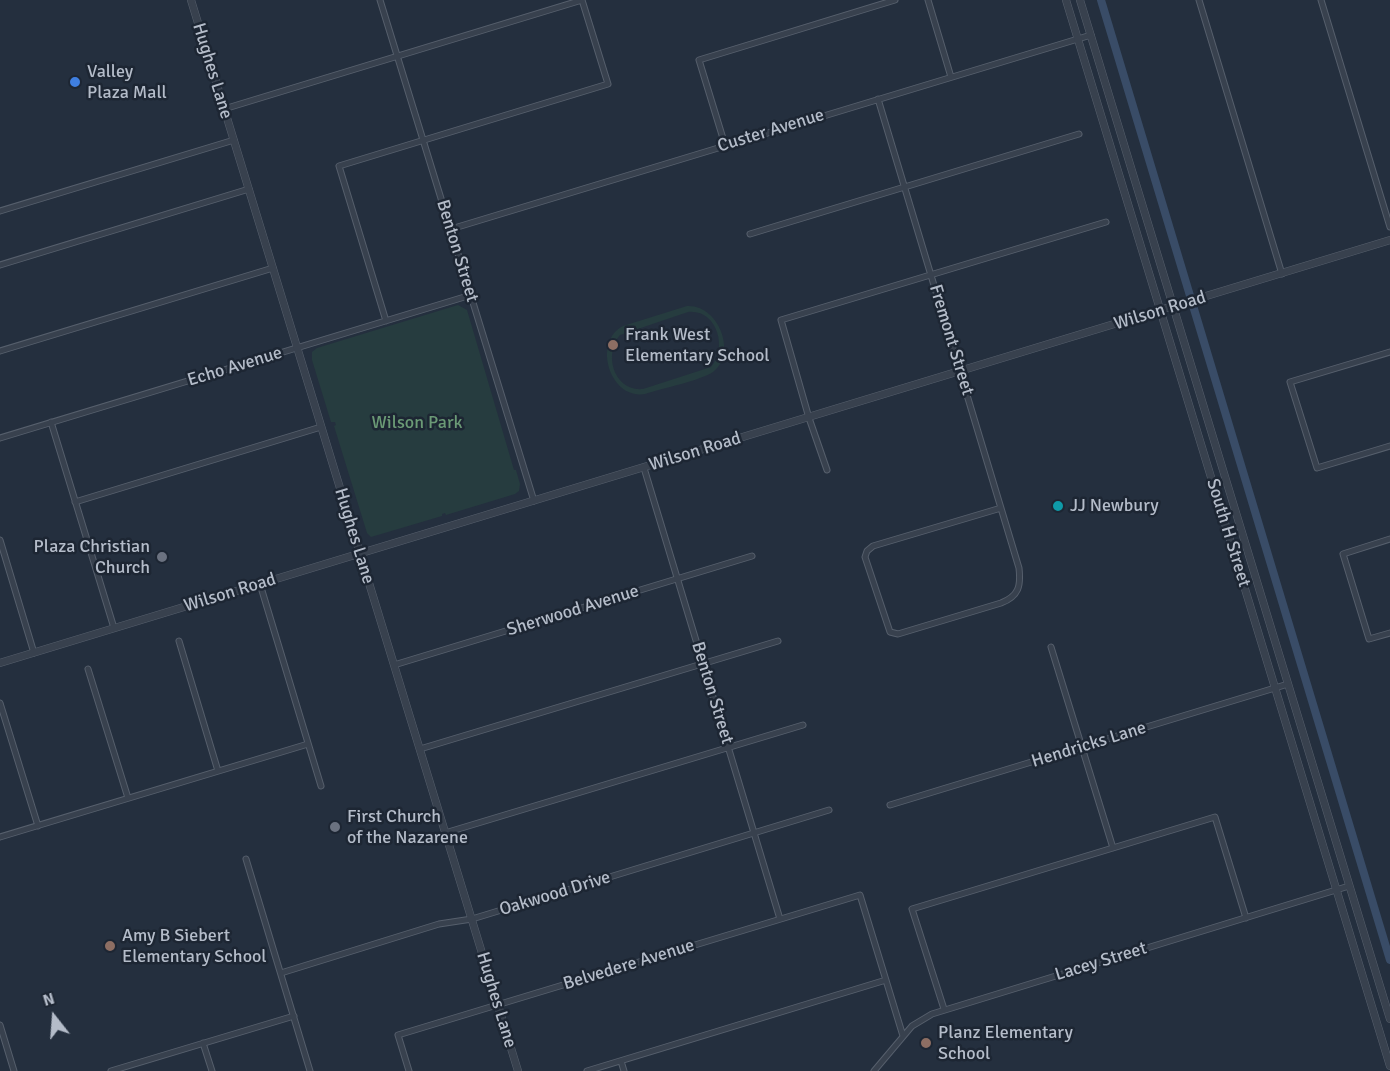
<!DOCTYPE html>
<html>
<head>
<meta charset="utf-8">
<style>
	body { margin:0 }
	#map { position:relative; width:1390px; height:1071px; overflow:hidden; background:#242f3e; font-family:Signika,sans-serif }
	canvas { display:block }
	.north { position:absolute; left:24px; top:987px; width:60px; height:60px; -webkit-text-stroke:4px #1d2633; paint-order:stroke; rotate:343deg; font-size:16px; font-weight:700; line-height:24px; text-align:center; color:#b4bcc9 }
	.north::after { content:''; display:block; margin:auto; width:21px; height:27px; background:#b4bcc9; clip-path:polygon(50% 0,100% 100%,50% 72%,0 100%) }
</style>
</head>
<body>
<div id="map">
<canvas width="1390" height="1071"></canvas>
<div class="north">N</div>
</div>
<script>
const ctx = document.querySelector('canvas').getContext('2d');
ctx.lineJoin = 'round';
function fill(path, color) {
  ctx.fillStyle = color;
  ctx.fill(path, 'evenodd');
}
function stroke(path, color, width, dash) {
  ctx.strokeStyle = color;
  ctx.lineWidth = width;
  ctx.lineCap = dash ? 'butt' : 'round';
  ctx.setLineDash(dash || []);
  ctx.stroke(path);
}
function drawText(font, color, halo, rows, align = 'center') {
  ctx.font = font + ' Signika,sans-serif';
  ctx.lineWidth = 5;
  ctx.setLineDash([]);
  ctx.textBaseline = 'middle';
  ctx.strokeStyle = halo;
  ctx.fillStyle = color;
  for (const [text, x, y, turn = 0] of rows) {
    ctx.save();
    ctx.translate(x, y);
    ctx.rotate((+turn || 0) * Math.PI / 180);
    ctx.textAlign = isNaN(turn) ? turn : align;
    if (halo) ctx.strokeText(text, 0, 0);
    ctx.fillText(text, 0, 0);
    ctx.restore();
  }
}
fill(new Path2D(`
	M 458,305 L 467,310 L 514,470 L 516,470 L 520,484 L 519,491 L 515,494 L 446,515 L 445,513 L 442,514 L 442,516 L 371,537 L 367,533 L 334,426 L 336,425 L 335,422 L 331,422 L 312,360 L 312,352 L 317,348 Z
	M 687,306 C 718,304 738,353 713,372 C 702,380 660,389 645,394 C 610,400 592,342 623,326 ZM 688,312 C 717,309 728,348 711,367 L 643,389 C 614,392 603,354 620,335 Z`), '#263c3f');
stroke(new Path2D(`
	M 1101,0 L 1390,960`), '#394c67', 8);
const minor = new Path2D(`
	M 380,0 L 534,501
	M 928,0 L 951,77
	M 1199,0 L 1282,274
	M 1321,0 L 1390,227
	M 878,99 L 1019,568 C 1021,586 1019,596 1001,603 L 898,634 L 890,632 L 865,557 L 867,551 L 873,546 L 1001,508
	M 224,109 L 582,0
	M 725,145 L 699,60 L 895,0
	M 0,211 L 234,140
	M 451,229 L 1091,35
	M 750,234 L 1079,134
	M 0,265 L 249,189
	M 386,321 L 339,166 L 608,84 L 582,0
	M 0,351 L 273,268
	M 1390,352 L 1290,382 L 1317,468 L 1390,446
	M 51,422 L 114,628
	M 0,438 L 471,295
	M 644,468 L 780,919
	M 827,470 L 809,418 L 781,320 L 1106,222
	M 75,502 L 321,427
	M 1390,539 L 1343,554 L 1369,639 L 1390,633
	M 0,540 L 34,653
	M 260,584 L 321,786
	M 179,641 L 218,771
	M 1051,647 L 1113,848
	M 394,665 L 752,556
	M 88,669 L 128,798
	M 0,703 L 38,826
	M 420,749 L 778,641
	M 890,805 L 1288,684
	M 445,833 L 803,725
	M 0,837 L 308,744
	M 246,859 L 310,1071
	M 281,973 L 439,924 L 472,919 L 829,810
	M 944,1009 L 912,909 L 1215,817 L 1246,918
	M 0,1025 L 14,1071
	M 203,1043 L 212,1071
	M 621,1061 L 624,1071
	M 111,1071 L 294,1016
	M 409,1071 L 398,1035 L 860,895 L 903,1036
	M 587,1071 L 886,980
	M 874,1071 L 912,1026 L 932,1014 L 1349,886`);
const tertiary = new Path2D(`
	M 191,0 L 518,1071
	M 1066,0 L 1390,1066
	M 1080,0 L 1390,1019
	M 0,663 L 1390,240`);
stroke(minor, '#565f6c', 7);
stroke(tertiary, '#565f6c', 8);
stroke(minor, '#38414e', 5);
stroke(tertiary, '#38414e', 7);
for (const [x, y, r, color] of [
	[75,82,6,"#3f7fe0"],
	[613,345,6,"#8d6e63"],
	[1058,506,6,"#0f9aa8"],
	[162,557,6,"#6b7280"],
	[335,827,6,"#6b7280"],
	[110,946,6,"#8d6e63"],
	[926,1043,6,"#8d6e63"]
]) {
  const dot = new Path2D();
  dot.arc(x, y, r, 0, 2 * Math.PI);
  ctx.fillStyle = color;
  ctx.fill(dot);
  stroke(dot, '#1d2633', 2);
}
drawText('18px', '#b4bcc9', '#1d2633', [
	["Hughes Lane",212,71,73],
	["Custer Avenue",771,131,-17],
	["Benton Street",457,251,73],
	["Wilson Road",1160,311,-17],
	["Fremont Street",951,340,73],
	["Echo Avenue",235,367,-17],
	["Wilson Road",695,452,-17],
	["South H Street",1228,533,73],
	["Hughes Lane",354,536,73],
	["Wilson Road",230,593,-17],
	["Sherwood Avenue",573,611,-17],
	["Benton Street",712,693,73],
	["Hendricks Lane",1089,745,-17],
	["Oakwood Drive",555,894,-17],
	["Lacey Street",1101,962,-17],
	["Belvedere Avenue",629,965,-17],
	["Hughes Lane",496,1000,73]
]);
drawText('18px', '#b4bcc9', '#1d2633', [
	["Valley",87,72],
	["Plaza Mall",87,93],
	["Frank West",625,335],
	["Elementary School",625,356],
	["JJ Newbury",1070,506],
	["Plaza Christian",150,547,"right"],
	["Church",150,568,"right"],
	["First Church",347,817],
	["of the Nazarene",347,838],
	["Amy B Siebert",122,936],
	["Elementary School",122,957],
	["Planz Elementary",938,1033],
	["School",938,1054]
], 'left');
drawText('18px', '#6b9a76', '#1d2633', [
	["Wilson Park",417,423]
]);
</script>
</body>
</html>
